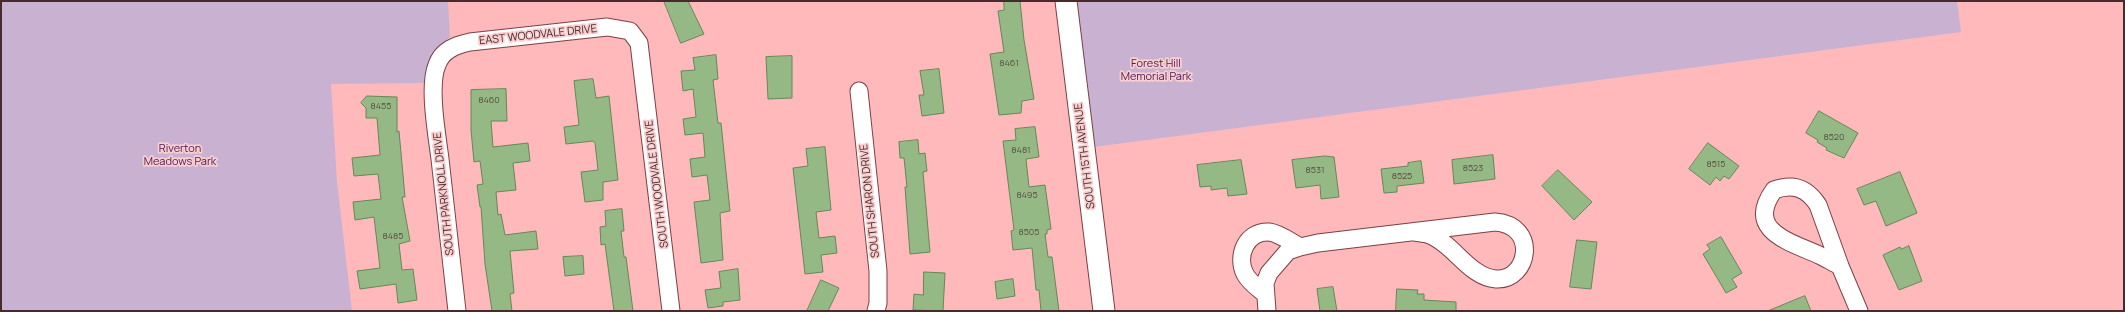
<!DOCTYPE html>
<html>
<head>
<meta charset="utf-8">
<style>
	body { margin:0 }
	#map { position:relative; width:2125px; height:312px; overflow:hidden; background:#ffb9ba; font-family:Manrope,sans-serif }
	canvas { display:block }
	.frame { position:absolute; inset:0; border:2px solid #472b2c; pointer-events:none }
</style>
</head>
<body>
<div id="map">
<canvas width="2125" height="312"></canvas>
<div class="frame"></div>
</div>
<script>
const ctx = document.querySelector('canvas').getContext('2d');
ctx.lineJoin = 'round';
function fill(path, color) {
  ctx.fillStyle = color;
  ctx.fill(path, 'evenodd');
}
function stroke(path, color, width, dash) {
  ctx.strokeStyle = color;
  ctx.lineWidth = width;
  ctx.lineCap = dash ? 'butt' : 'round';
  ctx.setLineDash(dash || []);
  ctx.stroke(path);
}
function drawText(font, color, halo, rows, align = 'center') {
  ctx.font = font + ' Manrope,sans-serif';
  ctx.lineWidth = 3.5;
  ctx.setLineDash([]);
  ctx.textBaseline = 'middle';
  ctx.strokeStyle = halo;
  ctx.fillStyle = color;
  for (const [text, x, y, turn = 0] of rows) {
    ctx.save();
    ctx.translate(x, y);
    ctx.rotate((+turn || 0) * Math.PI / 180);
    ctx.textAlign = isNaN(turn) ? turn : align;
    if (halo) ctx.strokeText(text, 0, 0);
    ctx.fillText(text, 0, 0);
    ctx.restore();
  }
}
fill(new Path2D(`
	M 1,1 L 448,1 L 450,37 C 438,48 424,66 426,83 L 331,84 L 337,182 L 352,311 L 1,311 Z
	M 1077,1 L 1957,1 L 1961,32 L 1094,147 Z`), '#c9b1d2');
const building = new Path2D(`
	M 664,1 L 688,1 L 704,34 L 681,43 Z
	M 1004,1 L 1020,1 L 1024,40 L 1034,99 L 1022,101 L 1021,113 L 999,115 L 990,54 L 1004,52 L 998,11 L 1004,10 Z
	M 716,55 L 718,79 L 713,80 L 718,123 L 721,123 L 730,211 L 720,213 L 723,260 L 701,263 L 694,202 L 710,200 L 707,175 L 692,177 L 690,159 L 705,157 L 703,133 L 685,135 L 683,119 L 696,117 L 693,89 L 683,91 L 681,71 L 695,70 L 693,58 Z
	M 792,56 L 792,98 L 768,99 L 766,57 Z
	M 939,69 L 944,113 L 922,116 L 919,95 L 924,95 L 920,71 Z
	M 593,79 L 596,98 L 609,96 L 618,180 L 603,182 L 603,200 L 585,202 L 581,172 L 598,170 L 595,143 L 593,141 L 566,144 L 564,127 L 579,125 L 574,81 Z
	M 506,89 L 507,121 L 491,121 L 493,147 L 528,143 L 530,161 L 513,163 L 516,190 L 496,192 L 498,215 L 501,214 L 505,235 L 536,231 L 538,249 L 510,251 L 514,293 L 510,294 L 512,311 L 492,311 L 485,264 L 481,207 L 480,207 L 477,185 L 483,184 L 480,161 L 474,162 L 471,130 L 471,90 Z
	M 367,96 L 397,97 L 397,132 L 399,131 L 405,197 L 402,197 L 410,241 L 399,244 L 402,270 L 413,269 L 417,300 L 398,303 L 396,284 L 360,289 L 357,271 L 380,268 L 374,217 L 355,220 L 353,202 L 381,199 L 378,174 L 354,176 L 352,158 L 380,155 L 377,118 L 366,118 L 366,108 L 361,103 Z
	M 1819,111 L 1858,133 L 1844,158 L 1826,150 L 1827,148 L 1817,142 L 1818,140 L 1806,133 Z
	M 1035,127 L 1039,157 L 1026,159 L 1029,187 L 1045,185 L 1051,229 L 1047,230 L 1047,234 L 1045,234 L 1048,257 L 1052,257 L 1059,311 L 1041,311 L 1039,290 L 1036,290 L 1032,248 L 1013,250 L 1011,231 L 1014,230 L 1003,141 L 1016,140 L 1015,129 Z
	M 918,140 L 919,154 L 925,153 L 927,171 L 923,172 L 930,252 L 910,254 L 905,187 L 907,187 L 904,158 L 900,158 L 899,142 Z
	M 1708,143 L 1739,166 L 1729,179 L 1724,176 L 1720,181 L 1716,177 L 1710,185 L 1689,169 Z
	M 825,147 L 831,210 L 816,212 L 819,238 L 835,236 L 837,253 L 821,255 L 823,272 L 805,274 L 793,168 L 808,166 L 806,149 Z
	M 1493,155 L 1495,179 L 1454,184 L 1452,160 Z
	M 1325,156 L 1334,157 L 1339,197 L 1321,199 L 1320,185 L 1296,188 L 1292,160 Z
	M 1241,160 L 1247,194 L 1228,196 L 1227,188 L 1211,190 L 1211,186 L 1200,187 L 1197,165 Z
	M 1421,161 L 1424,183 L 1397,186 L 1397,192 L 1384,193 L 1381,169 L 1408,166 L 1408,163 Z
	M 1558,170 L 1592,202 L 1574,220 L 1542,186 Z
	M 1900,172 L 1917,213 L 1886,226 L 1876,201 L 1864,205 L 1857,189 Z
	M 622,209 L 624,231 L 621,231 L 624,257 L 626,257 L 633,311 L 614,311 L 605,244 L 601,245 L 600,227 L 606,226 L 605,211 Z
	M 1721,237 L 1742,273 L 1732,279 L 1737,287 L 1726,293 L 1703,254 L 1710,249 L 1707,245 Z
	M 1577,240 L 1597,242 L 1591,289 L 1570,287 Z
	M 1909,246 L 1922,281 L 1899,290 L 1883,255 L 1900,247 L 1901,249 Z
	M 583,256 L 584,274 L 565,276 L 563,257 Z
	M 738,269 L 740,300 L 723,302 L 723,306 L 708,308 L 705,290 L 721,288 L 719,272 Z
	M 924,272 L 945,273 L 943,311 L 913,310 L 914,294 L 923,295 Z
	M 1013,279 L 1015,296 L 997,299 L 995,282 Z
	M 821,280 L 839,288 L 828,311 L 807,311 Z
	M 1333,287 L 1337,311 L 1320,311 L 1317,289 Z
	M 1397,289 L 1418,290 L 1417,294 L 1424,294 L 1424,300 L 1456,302 L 1456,311 L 1396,311 Z
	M 1805,296 L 1811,311 L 1768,311 Z`);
fill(building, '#94b985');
stroke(building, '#658857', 1);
const minor = new Path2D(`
	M 859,91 L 878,271 L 878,303 L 876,311
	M 1840,266 C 1834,263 1827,259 1821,256 C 1792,242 1744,232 1774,190 C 1793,183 1807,188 1818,205 L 1840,266 L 1859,311
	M 1265,294 C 1258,288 1250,283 1245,274 C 1236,256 1246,231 1269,232 C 1279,233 1291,242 1300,247
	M 457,311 C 451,260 446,210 440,159 C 437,135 428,86 437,65 C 442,50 456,45 470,42 L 607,27 L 630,31 L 639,43 L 671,311
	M 1267,311 L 1265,283 L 1269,273 L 1288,251 L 1300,247 L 1318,243 L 1495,222 C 1539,225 1529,281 1496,279 C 1469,277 1454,244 1430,235 C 1425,233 1419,233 1414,232`);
const tertiary = new Path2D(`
	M 1066,1 L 1104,311`);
stroke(minor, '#7c4044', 19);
stroke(tertiary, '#7c4044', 23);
stroke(minor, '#fff', 17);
stroke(tertiary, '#fff', 21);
drawText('9px', '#5a4e42', null, [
	["8461",1009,63],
	["8460",489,100],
	["8455",381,106],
	["8520",1834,137],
	["8481",1021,150],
	["8515",1716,164],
	["8523",1473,168],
	["8531",1315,170],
	["8525",1402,176],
	["8495",1027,195],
	["8505",1029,232],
	["8485",393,236]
]);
drawText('11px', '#472b2c', '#facecf', [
	["EAST WOODVALE DRIVE",538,35,-6],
	["SOUTH 15TH AVENUE",1085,156,-97],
	["SOUTH WOODVALE DRIVE",657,184,-97],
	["SOUTH PARKNOLL DRIVE",444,194,-96],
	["SOUTH SHARON DRIVE",870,201,-96]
]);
drawText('11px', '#471955', '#facecf', [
	["Forest Hill",1156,64],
	["Memorial Park",1156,77],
	["Riverton",180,149],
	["Meadows Park",180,162]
]);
</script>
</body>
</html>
